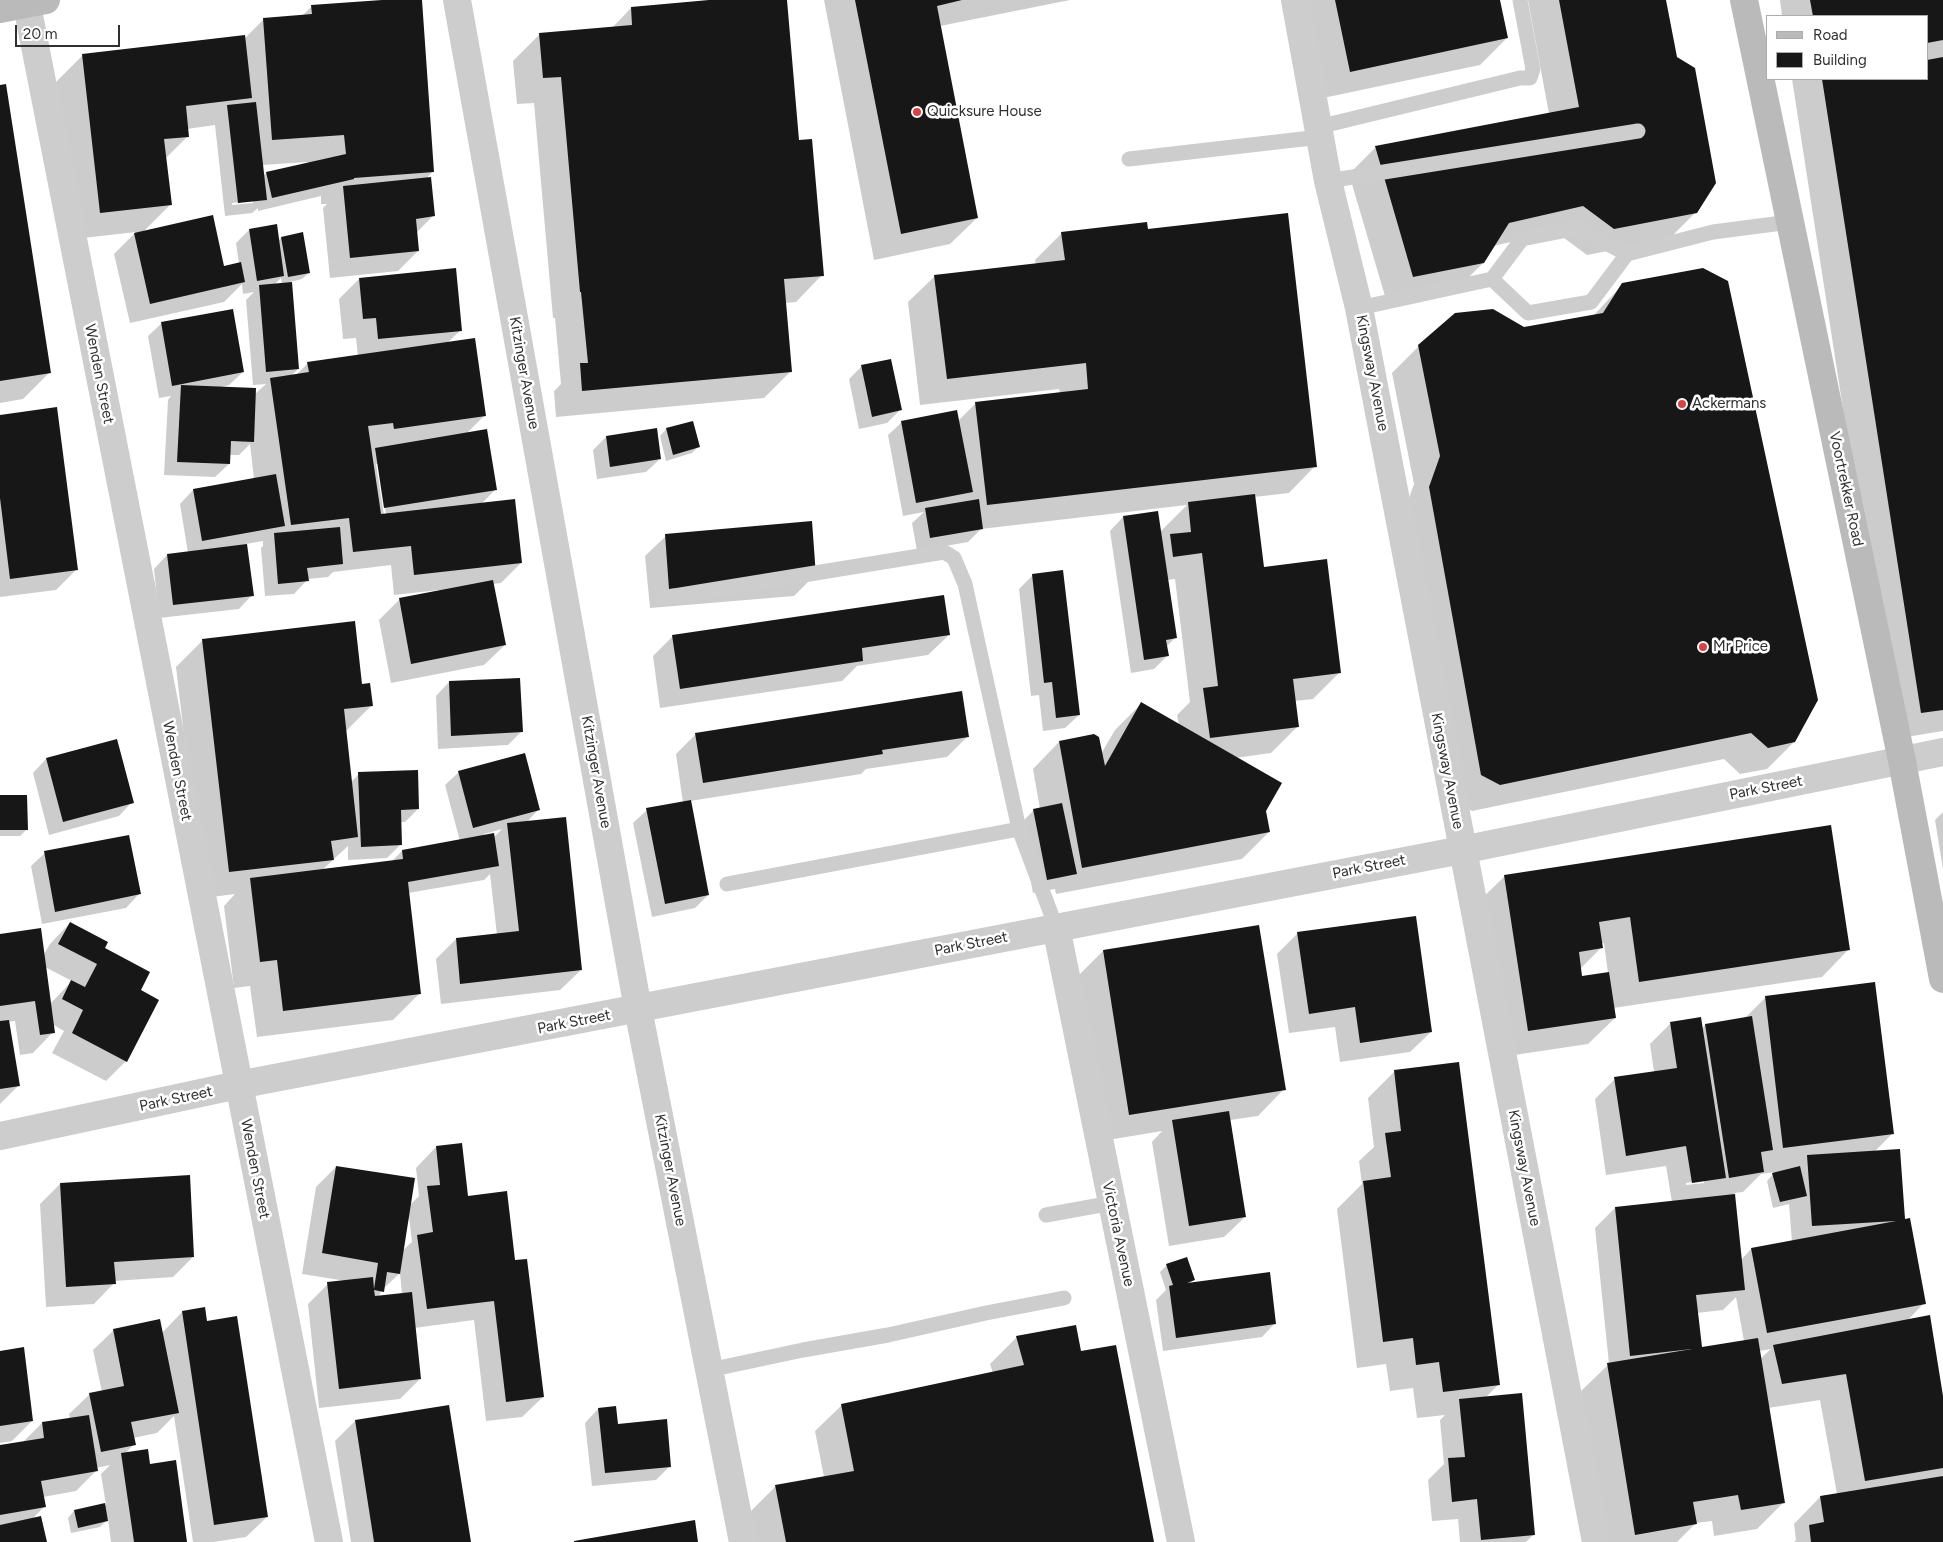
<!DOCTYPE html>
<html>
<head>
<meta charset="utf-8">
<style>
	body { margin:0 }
	#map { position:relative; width:1943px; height:1542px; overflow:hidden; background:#fff; font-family:Figtree,sans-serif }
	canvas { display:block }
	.legend { position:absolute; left:1766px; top:15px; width:162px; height:65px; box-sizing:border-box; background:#fff; border:1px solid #acacac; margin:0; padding:6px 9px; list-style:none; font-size:15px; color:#303030 }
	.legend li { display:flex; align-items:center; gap:10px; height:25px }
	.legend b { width:25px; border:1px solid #acacac }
	.scale { position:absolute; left:15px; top:25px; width:105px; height:22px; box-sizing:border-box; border:2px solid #303030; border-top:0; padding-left:6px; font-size:15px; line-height:18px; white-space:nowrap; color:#303030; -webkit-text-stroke:4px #fff; paint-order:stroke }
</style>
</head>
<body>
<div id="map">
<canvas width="1943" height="1542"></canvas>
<ul class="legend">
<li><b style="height:6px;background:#bababa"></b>Road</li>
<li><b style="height:14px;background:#171717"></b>Building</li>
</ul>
<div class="scale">20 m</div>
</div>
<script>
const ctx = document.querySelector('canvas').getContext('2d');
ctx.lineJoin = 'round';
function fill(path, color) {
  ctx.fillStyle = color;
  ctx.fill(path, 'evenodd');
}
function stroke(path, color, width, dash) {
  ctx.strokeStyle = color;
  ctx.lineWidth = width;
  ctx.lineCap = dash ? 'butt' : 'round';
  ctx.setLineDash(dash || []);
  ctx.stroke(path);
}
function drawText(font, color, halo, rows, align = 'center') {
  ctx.font = font + ' Figtree,sans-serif';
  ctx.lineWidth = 5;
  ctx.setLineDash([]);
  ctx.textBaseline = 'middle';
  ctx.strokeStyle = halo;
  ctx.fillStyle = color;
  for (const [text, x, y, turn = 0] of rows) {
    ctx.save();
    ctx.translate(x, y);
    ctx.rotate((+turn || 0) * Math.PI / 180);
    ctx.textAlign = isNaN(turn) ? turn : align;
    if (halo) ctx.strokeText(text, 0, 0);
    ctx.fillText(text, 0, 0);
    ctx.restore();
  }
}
fill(new Path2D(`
	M 399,0 L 421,0 L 433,171 L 426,179 L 434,215 L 416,233 L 418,251 L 398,271 L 330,278 L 323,208 L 327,204 L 321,204 L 321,196 L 258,211 L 258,208 L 252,213 L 225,216 L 215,125 L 187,129 L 188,136 L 165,159 L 170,205 L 143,232 L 223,267 L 239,264 L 236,243 L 249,230 L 278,241 L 281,238 L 309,273 L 302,279 L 290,282 L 298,369 L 291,376 L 296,375 L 308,363 L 358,356 L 356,338 L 343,339 L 339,299 L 359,279 L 461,330 L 447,343 L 484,416 L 466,434 L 496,489 L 481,504 L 521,563 L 501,583 L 493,584 L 505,645 L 484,665 L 391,683 L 379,620 L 399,600 L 439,592 L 439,590 L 394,595 L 391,565 L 333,572 L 328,577 L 308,579 L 294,594 L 265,596 L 261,548 L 263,546 L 263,541 L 246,544 L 252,595 L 239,609 L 159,618 L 154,569 L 167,555 L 188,553 L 180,504 L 193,490 L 254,479 L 250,444 L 239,455 L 229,455 L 229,464 L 215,477 L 164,475 L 168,400 L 171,396 L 159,398 L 148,336 L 162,323 L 243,372 L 229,385 L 221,387 L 254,395 L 266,384 L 253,385 L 246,300 L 254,292 L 243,294 L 242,284 L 224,302 L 130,323 L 114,254 L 136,232 L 74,239 L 56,82 L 83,55 L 244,39 L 264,19 L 302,16 L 312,6 ZM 308,162 L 308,164 L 266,173 L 263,176 L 262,165 ZM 253,201 L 253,203 L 232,205 L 232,203 ZM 281,278 L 282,284 L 274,285 ZM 376,464 L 378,464 L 386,514 L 384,515 Z
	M 723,0 L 785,0 L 798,142 L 822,275 L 796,302 L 785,303 L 791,371 L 764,398 L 556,417 L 554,391 L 561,384 L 555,318 L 553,318 L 534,103 L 517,104 L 513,61 L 540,34 L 612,28 L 631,8 Z
	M 824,0 L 1070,0 L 940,26 L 977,218 L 950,244 L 874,260 Z
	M 1304,0 L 1499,0 L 1507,38 L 1480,65 L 1323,98 Z
	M 1528,0 L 1665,0 L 1696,212 L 1669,239 L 1587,255 L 1556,232 L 1493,246 L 1484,262 L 1457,289 L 1387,303 L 1349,174 L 1376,147 L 1549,114 Z
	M 1780,0 L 1943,0 L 1943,731 L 1894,739 L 1792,79 L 1927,79 L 1927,16 L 1782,16 Z
	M 0,87 L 50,372 L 23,399 L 0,403 Z
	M 1147,230 L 1315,466 L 1289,493 L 1254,497 L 1263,568 L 1340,672 L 1313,699 L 1294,701 L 1297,727 L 1271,753 L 1235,758 L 1265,811 L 1269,832 L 1242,859 L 1056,894 L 1055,889 L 1033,893 L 1020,824 L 1033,811 L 1040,809 L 1033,769 L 1059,742 L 1101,754 L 1115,730 L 1141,704 L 1179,725 L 1177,715 L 1190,702 L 1175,579 L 1167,580 L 1175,638 L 1166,647 L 1167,656 L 1154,669 L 1131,673 L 1110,531 L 1123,517 L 1160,532 L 1187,505 L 981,529 L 968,542 L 917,551 L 912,523 L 924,512 L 903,516 L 888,435 L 902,422 L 958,421 L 976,403 L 1060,393 L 1059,389 L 920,405 L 908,302 L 935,276 L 1036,264 L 1035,260 L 1062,233 Z
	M 1623,284 L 1794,742 L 1767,769 L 1740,774 L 1724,759 L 1472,811 L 1454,801 L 1403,515 L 1414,484 L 1392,373 L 1419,346 L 1593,316 Z
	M 862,366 L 900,410 L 887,423 L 859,429 L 849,379 Z
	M 0,416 L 76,570 L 56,590 L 0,597 Z
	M 666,429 L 698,447 L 692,453 L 666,461 L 660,436 Z
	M 606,437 L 660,459 L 646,472 L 597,479 L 593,450 Z
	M 666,536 L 815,575 L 794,596 L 650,608 L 645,556 Z
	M 1033,575 L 1079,715 L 1065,728 L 1043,731 L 1039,695 L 1031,696 L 1019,589 Z
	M 949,635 L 928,655 L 857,666 L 842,681 L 660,708 L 653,656 L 673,636 Z
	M 203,640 L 361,685 L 371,706 L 345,732 L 351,782 L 359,774 L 418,809 L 405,822 L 400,822 L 401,844 L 387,858 L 348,860 L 348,846 L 321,871 L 391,862 L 402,851 L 460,841 L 445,785 L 459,772 L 538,810 L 526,823 L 581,970 L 560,990 L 441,1004 L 436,959 L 456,939 L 497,935 L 490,874 L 484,880 L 408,893 L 419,994 L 393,1020 L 257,1037 L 250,986 L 234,988 L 224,906 L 235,894 L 203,898 L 176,667 ZM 502,829 L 493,838 L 484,836 L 484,834 Z
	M 449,682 L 521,732 L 508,745 L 438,749 L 436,696 Z
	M 696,734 L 968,736 L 947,757 L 866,769 L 861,774 L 690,801 L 708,895 L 695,908 L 652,917 L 633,823 L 647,810 L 683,803 L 676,754 Z
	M 46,759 L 132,802 L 119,816 L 49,835 L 33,773 Z
	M 0,796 L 27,829 L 20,836 L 0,836 Z
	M 1943,812 L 1943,869 L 1935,820 Z
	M 45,853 L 139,894 L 126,908 L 42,924 L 31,866 Z
	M 1505,876 L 1848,950 L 1822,977 L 1613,1008 L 1615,1018 L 1588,1044 L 1501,1057 L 1478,902 ZM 1601,943 L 1604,943 L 1608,973 L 1581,977 L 1580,969 L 1601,948 Z
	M 70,923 L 103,949 L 139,991 L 126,1061 L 106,1081 L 52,1053 L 64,1031 L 52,1024 L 53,1032 L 33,1053 L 20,1055 L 15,1021 L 8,1022 L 19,1085 L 0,1104 L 0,935 L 43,956 L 50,944 ZM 45,967 L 72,981 L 50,1004 Z
	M 1258,926 L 1284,1089 L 1258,1116 L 1230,1120 L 1245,1217 L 1224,1237 L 1169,1246 L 1152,1142 L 1162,1131 L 1102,1141 L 1076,978 L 1103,951 Z
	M 1298,933 L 1431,1032 L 1410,1052 L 1340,1062 L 1335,1027 L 1289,1033 L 1277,954 Z
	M 1766,997 L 1892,1134 L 1874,1152 L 1904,1221 L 1924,1303 L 1907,1321 L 1943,1404 L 1943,1475 L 1941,1477 L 1943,1477 L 1943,1542 L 1794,1542 L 1796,1540 L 1794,1524 L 1820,1497 L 1837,1494 L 1820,1400 L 1768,1408 L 1784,1502 L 1757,1529 L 1714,1536 L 1712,1521 L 1696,1523 L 1677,1542 L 1606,1542 L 1581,1391 L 1609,1364 L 1595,1228 L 1615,1208 L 1672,1202 L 1666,1166 L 1606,1175 L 1595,1099 L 1615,1079 L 1654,1072 L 1650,1044 L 1670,1024 L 1700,1019 L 1702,1029 L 1705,1025 L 1744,1019 ZM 1775,1172 L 1767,1181 L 1773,1208 L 1789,1204 L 1792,1242 L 1751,1249 L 1741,1260 L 1734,1193 L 1743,1192 L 1761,1174 ZM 1704,1180 L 1704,1183 L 1686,1185 L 1686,1183 ZM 1736,1297 L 1744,1341 L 1698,1349 L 1697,1313 L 1723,1310 ZM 1771,1349 L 1760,1359 L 1759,1351 Z
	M 1458,1063 L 1499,1384 L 1486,1397 L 1534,1534 L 1526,1542 L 1460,1542 L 1458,1519 L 1432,1521 L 1428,1480 L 1444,1464 L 1440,1420 L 1445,1415 L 1417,1418 L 1413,1388 L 1390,1391 L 1386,1364 L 1357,1368 L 1337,1209 L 1362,1184 L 1359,1161 L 1374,1147 L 1368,1098 L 1394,1072 Z
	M 436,1147 L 467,1198 L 514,1261 L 543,1397 L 522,1417 L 486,1421 L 474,1320 L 414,1328 L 420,1379 L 400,1399 L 319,1408 L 308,1304 L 328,1284 L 346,1281 L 302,1274 L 316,1187 L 336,1167 L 409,1206 L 419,1196 L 416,1168 ZM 409,1216 L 412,1242 L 402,1251 ZM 400,1273 L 402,1294 L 378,1297 L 383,1289 Z
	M 60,1184 L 193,1257 L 173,1277 L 114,1281 L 114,1283 L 94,1304 L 46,1307 L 40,1204 Z
	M 1167,1265 L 1193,1280 L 1189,1284 L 1275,1323 L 1262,1337 L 1163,1351 L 1156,1300 L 1166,1290 L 1160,1272 Z
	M 204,1309 L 206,1322 L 267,1517 L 246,1537 L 213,1542 L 193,1542 L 174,1416 L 157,1433 L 133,1438 L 134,1444 L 125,1454 L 149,1465 L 186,1542 L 111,1542 L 108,1519 L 100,1527 L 71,1533 L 68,1518 L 74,1511 L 106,1505 L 101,1474 L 110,1465 L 96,1468 L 96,1471 L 76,1491 L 43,1497 L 44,1507 L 32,1519 L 45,1542 L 0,1542 L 0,1447 L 22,1443 L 42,1423 L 70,1419 L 69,1414 L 90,1394 L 102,1392 L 93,1350 L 114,1330 L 162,1333 L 182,1312 Z
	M 1017,1337 L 1080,1353 L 1153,1542 L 755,1542 L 749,1513 L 775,1487 L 824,1477 L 815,1431 L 842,1405 L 993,1373 L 990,1364 Z
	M 0,1352 L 32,1421 L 12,1441 L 0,1443 Z
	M 598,1409 L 617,1426 L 670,1466 L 656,1480 L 592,1486 L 585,1423 Z
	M 355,1421 L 469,1542 L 351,1542 L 335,1441 Z`), '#0003');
fill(new Path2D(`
	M 382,0 L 422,0 L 434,172 L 354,178 L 354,179 L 272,198 L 266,172 L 346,154 L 344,135 L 272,140 L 263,18 L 312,14 L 311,5 Z
	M 709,0 L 787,0 L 799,140 L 812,139 L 824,276 L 784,279 L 792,372 L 582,391 L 580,363 L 588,363 L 581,292 L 580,292 L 561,77 L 543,78 L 539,33 L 632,25 L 631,7 Z
	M 855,0 L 962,0 L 937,6 L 978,218 L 901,234 Z
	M 1335,0 L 1500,0 L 1508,38 L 1350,72 Z
	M 1559,0 L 1666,0 L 1677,57 L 1695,68 L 1716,183 L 1697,213 L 1614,229 L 1583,206 L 1509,223 L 1484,263 L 1413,277 L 1375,146 L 1579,107 Z
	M 1810,0 L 1943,0 L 1943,40 L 1927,43 L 1927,16 L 1813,16 Z
	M 245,35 L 252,98 L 186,106 L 189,137 L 164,139 L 172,205 L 100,213 L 82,54 Z
	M 1943,57 L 1943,710 L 1921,713 L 1822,79 L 1927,79 L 1927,60 Z
	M 6,84 L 51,373 L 0,381 L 0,85 Z
	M 256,102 L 267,200 L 238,203 L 227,105 Z
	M 431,177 L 435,216 L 416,219 L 419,251 L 350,258 L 343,186 Z
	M 1288,213 L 1317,467 L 987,505 L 975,402 L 1088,389 L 1086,363 L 947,379 L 934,275 L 1065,260 L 1061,232 L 1147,222 L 1148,229 Z
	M 213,215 L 224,266 L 241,262 L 245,282 L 150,304 L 134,233 Z
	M 277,224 L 284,276 L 257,281 L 249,229 Z
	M 303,232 L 310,273 L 288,277 L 281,237 Z
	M 456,268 L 462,331 L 378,339 L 376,318 L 363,319 L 359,278 Z
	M 1703,268 L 1728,281 L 1818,700 L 1795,742 L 1768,748 L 1751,733 L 1500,785 L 1481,775 L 1429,487 L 1440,456 L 1418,345 L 1455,313 L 1493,309 L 1524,327 L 1603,313 L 1622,283 Z
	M 292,282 L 299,369 L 266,372 L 259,285 Z
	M 233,309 L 244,372 L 172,386 L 161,322 Z
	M 475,338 L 486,416 L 394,429 L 393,423 L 368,426 L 381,514 L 515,499 L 522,563 L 414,575 L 411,546 L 353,552 L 349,518 L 291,525 L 270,378 L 309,372 L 307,362 Z
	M 891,359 L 902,410 L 872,417 L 861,365 Z
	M 181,385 L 256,388 L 254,442 L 231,441 L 230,464 L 177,462 Z
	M 57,407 L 78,570 L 10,579 L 0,498 L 0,415 Z
	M 957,410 L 973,492 L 916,503 L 901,421 Z
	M 693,421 L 700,447 L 673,455 L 666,428 Z
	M 657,428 L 661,459 L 610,467 L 606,436 Z
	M 487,429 L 497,490 L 384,508 L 375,448 Z
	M 276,474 L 285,526 L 202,541 L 193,489 Z
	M 1255,494 L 1264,567 L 1327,559 L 1341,673 L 1293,679 L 1299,727 L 1210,738 L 1203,688 L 1218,686 L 1202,553 L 1173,557 L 1170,534 L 1191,532 L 1188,502 Z
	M 979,499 L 983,529 L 930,538 L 925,508 Z
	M 1158,511 L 1177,638 L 1166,640 L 1169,656 L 1144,660 L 1123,516 Z
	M 812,521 L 816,576 L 669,589 L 665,534 Z
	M 340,527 L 343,564 L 307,568 L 309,581 L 278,584 L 274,533 Z
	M 247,544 L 254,596 L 173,605 L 167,554 Z
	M 1063,570 L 1080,715 L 1056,718 L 1052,682 L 1044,683 L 1032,574 Z
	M 493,580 L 506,645 L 411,664 L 399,598 Z
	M 944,595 L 950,635 L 862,648 L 863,661 L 680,689 L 672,635 Z
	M 355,621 L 362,684 L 370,683 L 373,706 L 344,709 L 358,837 L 331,841 L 334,860 L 229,872 L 202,639 Z
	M 520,678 L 523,732 L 451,736 L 449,681 Z
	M 962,691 L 969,737 L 882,750 L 883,754 L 703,783 L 695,733 Z
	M 1141,702 L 1282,783 L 1266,811 L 1270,832 L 1082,868 L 1059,741 L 1094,734 L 1099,737 L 1105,766 Z
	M 117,739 L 134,803 L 63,822 L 46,758 Z
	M 525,753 L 540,810 L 473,828 L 458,771 Z
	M 418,770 L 419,809 L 401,810 L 402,845 L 361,847 L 358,772 Z
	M 0,795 L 27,795 L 28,830 L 0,830 Z
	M 691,800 L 709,895 L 665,904 L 646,808 Z
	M 1062,803 L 1077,874 L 1047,880 L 1033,809 Z
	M 566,817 L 582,970 L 460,984 L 456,938 L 519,931 L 507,823 Z
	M 1831,825 L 1850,950 L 1639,982 L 1630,917 L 1599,922 L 1603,948 L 1579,952 L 1582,976 L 1609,972 L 1616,1018 L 1528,1031 L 1504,875 Z
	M 494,833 L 499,866 L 408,882 L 421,994 L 283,1011 L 277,960 L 260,962 L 250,878 L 403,859 L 402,850 Z
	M 129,835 L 141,894 L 55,912 L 44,851 Z
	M 1416,916 L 1432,1032 L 1360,1043 L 1355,1007 L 1309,1014 L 1297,932 Z
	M 70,922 L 108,942 L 105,948 L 150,972 L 141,990 L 159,1000 L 127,1062 L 72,1033 L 83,1010 L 62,999 L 71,980 L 85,987 L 97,964 L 58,944 Z
	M 1259,925 L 1286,1090 L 1129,1115 L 1103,950 Z
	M 41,928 L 55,1033 L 40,1035 L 35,1001 L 0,1006 L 0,934 Z
	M 1875,982 L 1894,1134 L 1783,1148 L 1765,996 Z
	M 1752,1016 L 1773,1150 L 1761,1152 L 1764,1172 L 1729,1178 L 1705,1024 Z
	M 1701,1017 L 1726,1178 L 1692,1183 L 1686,1146 L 1626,1156 L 1614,1077 L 1677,1068 L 1670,1022 Z
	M 9,1020 L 20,1086 L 0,1089 L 0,1021 Z
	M 1459,1062 L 1500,1385 L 1443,1392 L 1439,1362 L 1416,1365 L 1413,1338 L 1383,1342 L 1363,1181 L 1391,1177 L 1385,1133 L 1401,1131 L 1394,1070 Z
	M 1229,1111 L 1246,1217 L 1189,1226 L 1172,1120 Z
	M 462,1143 L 468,1196 L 507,1191 L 515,1260 L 527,1259 L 544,1397 L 506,1402 L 494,1301 L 427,1309 L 417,1235 L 433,1232 L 427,1186 L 440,1185 L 436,1146 Z
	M 1900,1149 L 1905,1219 L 1910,1218 L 1926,1304 L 1767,1333 L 1751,1248 L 1896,1221 L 1812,1226 L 1807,1155 Z
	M 336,1166 L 415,1178 L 400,1274 L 387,1272 L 384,1292 L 374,1290 L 375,1296 L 412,1292 L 421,1379 L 339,1389 L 327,1282 L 373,1277 L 374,1289 L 378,1263 L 322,1253 Z
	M 1800,1166 L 1807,1196 L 1780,1202 L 1772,1173 Z
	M 190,1175 L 194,1257 L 114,1262 L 116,1284 L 66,1287 L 60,1183 Z
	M 1735,1194 L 1745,1290 L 1696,1295 L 1702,1347 L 1758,1338 L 1785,1503 L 1741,1510 L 1738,1495 L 1693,1502 L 1697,1524 L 1635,1535 L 1607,1363 L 1692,1349 L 1630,1356 L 1615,1207 Z
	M 1187,1257 L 1195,1280 L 1187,1283 L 1270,1272 L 1276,1324 L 1176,1338 L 1169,1286 L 1173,1285 L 1166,1264 Z
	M 205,1307 L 207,1321 L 237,1316 L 268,1517 L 214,1525 L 182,1311 Z
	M 1930,1315 L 1943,1396 L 1943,1468 L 1865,1481 L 1846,1374 L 1782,1384 L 1773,1345 Z
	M 160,1319 L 179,1413 L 131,1422 L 136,1445 L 101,1452 L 89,1393 L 124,1386 L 113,1329 Z
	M 1076,1325 L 1081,1351 L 1116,1345 L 1154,1542 L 786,1542 L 775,1485 L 854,1471 L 841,1404 L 1024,1365 L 1016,1336 Z
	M 24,1347 L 33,1421 L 0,1426 L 0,1351 Z
	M 1522,1393 L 1535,1535 L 1481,1540 L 1477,1499 L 1452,1502 L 1448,1458 L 1465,1457 L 1459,1399 Z
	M 449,1405 L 471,1542 L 374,1542 L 355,1420 Z
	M 616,1406 L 618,1424 L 667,1419 L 671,1467 L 605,1473 L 598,1408 Z
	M 89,1415 L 98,1471 L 41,1481 L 46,1507 L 0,1515 L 0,1445 L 44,1438 L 42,1422 Z
	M 148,1449 L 150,1464 L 176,1460 L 187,1542 L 134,1542 L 121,1453 Z
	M 1943,1476 L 1943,1542 L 1811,1542 L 1809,1525 L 1824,1522 L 1820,1496 Z
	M 105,1503 L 108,1521 L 78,1528 L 74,1510 Z
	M 41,1516 L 47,1542 L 0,1542 L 0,1525 Z
	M 695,1520 L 698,1542 L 574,1542 L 574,1541 Z`), '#171717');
stroke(new Path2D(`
	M 1318,127 L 1520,78 L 1530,78 L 1533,69 L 1520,0
	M 1129,159 L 1320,137
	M 1328,181 L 1638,131
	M 1492,279 L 1528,313 L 1591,302 L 1627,254
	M 1359,308 L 1492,279 L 1522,239 L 1578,228 L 1627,254 L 1713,232 L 1790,222
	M 662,598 L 944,552 L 954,558 L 965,584 L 1019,829 L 1056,927
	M 727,884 L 1019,829
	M 1046,1215 L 1112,1203
	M 709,1370 L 803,1350 L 888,1335 L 986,1313 L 1064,1298`), '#cdcdcd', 15);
stroke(new Path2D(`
	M 26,0 L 329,1542
	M 457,0 L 638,1009 L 743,1542
	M 1295,0 L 1328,181 L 1359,308 L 1596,1542
	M 1056,927 L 1181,1542
	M 0,1136 L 238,1085 L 1462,850 L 1943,752`), '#cdcdcd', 28);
stroke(new Path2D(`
	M 1744,0 L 1902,761 L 1943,979
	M 0,9 L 46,0`), '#bababa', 28);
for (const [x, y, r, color] of [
	[917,112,5,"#d84241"],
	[1682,404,5,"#d84241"],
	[1703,647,5,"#d84241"]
]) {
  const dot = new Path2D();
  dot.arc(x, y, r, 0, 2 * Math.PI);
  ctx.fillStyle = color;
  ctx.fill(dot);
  stroke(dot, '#fff', 2);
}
drawText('15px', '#303030', '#fff', [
	["Quicksure House",927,112],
	["Ackermans",1692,404],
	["Mr Price",1713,647]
], 'left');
drawText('15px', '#303030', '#fff', [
	["Kitzinger Avenue",524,373,80],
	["Kingsway Avenue",1372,373,79],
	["Wenden Street",99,374,79],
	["Voortrekker Road",1846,489,78],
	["Wenden Street",177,771,79],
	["Kingsway Avenue",1447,771,79],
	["Kitzinger Avenue",596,772,80],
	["Park Street",1766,788,-11],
	["Park Street",1369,867,-11],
	["Park Street",971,944,-11],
	["Park Street",574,1022,-11],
	["Park Street",176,1099,-12],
	["Kingsway Avenue",1524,1168,79],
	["Wenden Street",255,1169,79],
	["Kitzinger Avenue",670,1170,79],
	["Victoria Avenue",1118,1234,78]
]);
</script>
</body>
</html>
